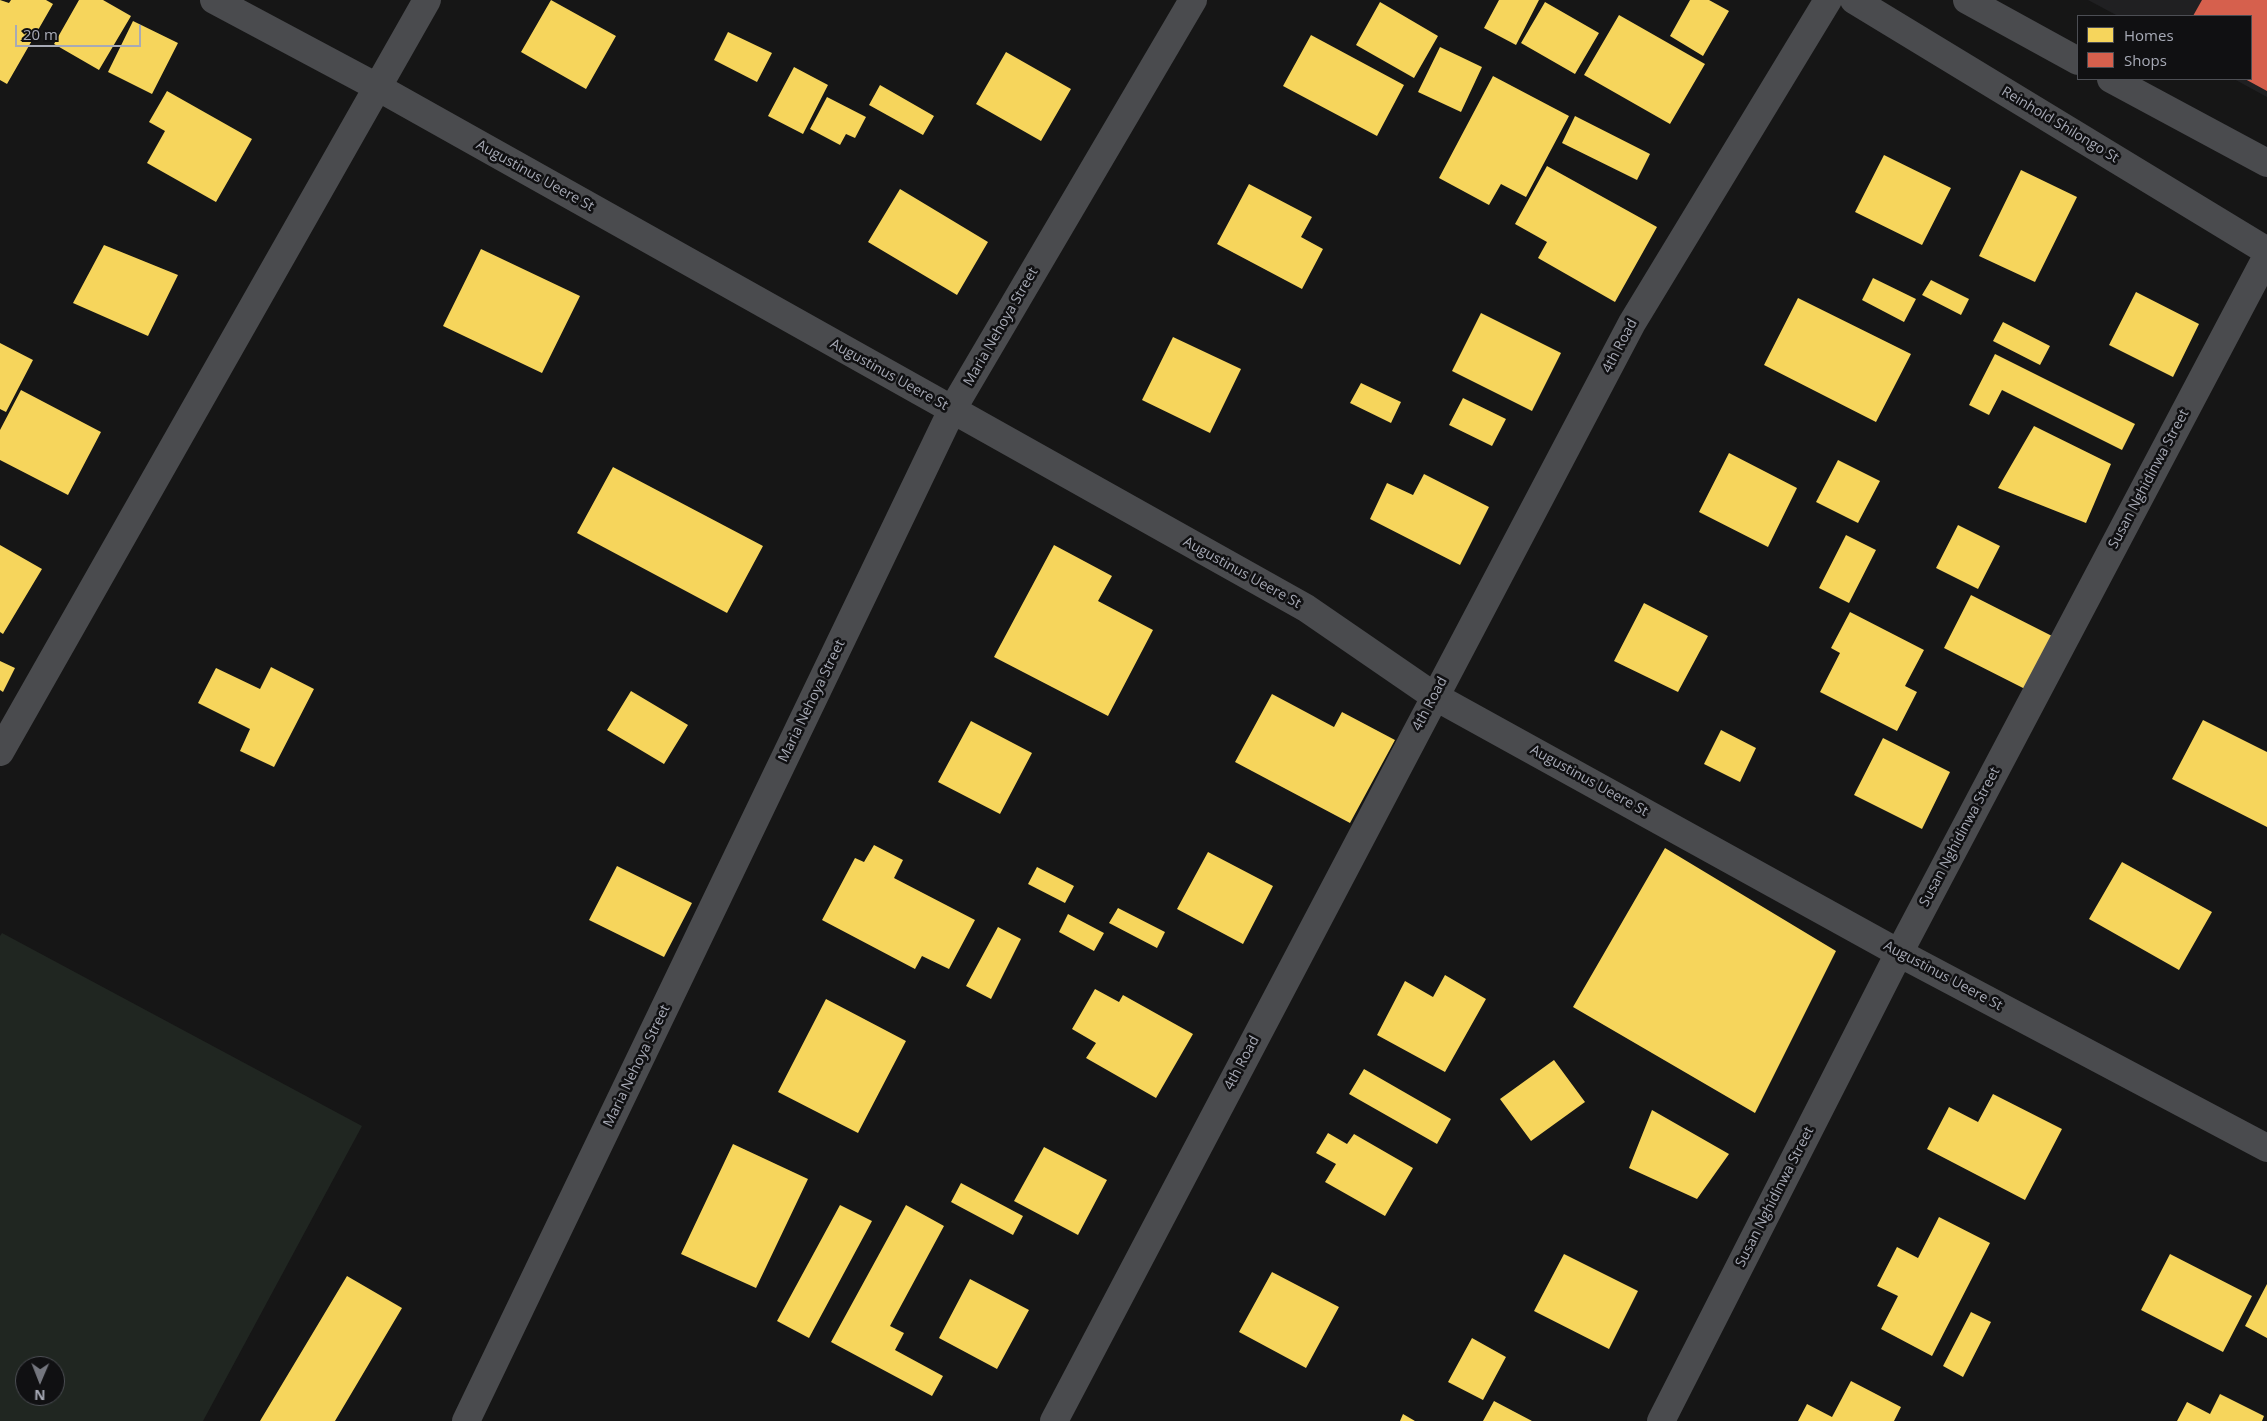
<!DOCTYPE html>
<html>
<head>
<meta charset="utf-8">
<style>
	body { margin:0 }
	#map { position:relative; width:2267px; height:1421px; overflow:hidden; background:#161616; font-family:"Open Sans",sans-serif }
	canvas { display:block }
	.legend { position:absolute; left:2077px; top:15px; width:175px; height:65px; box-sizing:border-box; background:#101012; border:1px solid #4c4e54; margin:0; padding:6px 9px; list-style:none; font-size:15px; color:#a7aab6 }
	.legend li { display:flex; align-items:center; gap:10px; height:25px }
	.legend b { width:25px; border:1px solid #4c4e54 }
	.north { position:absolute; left:15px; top:1356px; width:50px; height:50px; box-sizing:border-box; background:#101012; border:1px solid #4c4e54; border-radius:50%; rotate:181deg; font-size:14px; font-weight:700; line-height:20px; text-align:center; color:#a7aab6 }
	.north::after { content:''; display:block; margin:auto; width:18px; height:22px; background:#74767e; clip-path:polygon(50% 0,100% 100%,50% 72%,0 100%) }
	.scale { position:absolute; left:15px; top:25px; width:126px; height:22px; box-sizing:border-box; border:2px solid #a7aab6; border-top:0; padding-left:6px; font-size:15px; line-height:18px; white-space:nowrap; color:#a7aab6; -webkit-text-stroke:4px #101012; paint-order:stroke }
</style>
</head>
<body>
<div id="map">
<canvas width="2267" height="1421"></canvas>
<ul class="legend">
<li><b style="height:14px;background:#f6d55c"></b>Homes</li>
<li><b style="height:14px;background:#d6604d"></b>Shops</li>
</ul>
<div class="north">N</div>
<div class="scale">20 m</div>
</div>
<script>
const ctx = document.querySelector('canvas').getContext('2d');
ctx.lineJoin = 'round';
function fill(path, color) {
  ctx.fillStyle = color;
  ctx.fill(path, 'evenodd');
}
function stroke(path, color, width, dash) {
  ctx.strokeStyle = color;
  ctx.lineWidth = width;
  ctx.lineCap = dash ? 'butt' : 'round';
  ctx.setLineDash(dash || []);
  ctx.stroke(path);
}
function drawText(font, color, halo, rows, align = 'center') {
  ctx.font = font + ' "Open Sans",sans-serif';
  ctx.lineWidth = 5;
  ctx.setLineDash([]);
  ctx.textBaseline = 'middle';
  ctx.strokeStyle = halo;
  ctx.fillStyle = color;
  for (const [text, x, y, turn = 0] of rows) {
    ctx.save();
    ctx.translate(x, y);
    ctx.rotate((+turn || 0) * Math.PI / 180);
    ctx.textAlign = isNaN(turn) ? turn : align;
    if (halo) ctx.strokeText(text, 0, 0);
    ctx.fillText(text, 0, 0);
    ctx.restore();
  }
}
fill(new Path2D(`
	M 2088,0 L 2267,0 L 2267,97 L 2234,79 L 2251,79 L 2251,16 L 2118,16 Z`), '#202022');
fill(new Path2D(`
	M 2,933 L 362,1126 L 203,1421 L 0,1421 L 0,936 ZM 25,1366 L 55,1366 L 55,1396 L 25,1396 Z`), '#202621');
fill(new Path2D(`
	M 0,0 L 9,3 L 11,0 L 46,0 L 53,4 L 7,84 L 0,80 Z
	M 79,0 L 103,0 L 131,16 L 99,70 L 54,44 Z
	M 551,0 L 616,36 L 586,89 L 521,52 Z
	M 1499,0 L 1539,0 L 1516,45 L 1484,28 Z
	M 1690,0 L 1709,0 L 1729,11 L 1703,56 L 1670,36 Z
	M 1380,2 L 1438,36 L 1414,78 L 1356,45 Z
	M 1545,2 L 1599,33 L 1575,74 L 1521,43 Z
	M 1619,15 L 1705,64 L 1670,124 L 1584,75 Z
	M 133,21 L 178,43 L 152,94 L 108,72 Z
	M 728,32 L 772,53 L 757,82 L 714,60 Z
	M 1311,35 L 1404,85 L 1377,136 L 1283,86 Z
	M 1440,47 L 1482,67 L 1461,112 L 1418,92 Z
	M 1006,52 L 1071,89 L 1041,141 L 976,104 Z
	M 794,67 L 828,85 L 803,134 L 768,116 Z
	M 1493,76 L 1569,116 L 1526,197 L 1501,184 L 1489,205 L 1439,178 Z
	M 880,85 L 934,116 L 923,135 L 869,105 Z
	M 167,91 L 252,139 L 216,202 L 147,163 L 165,131 L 149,122 Z
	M 827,97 L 866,117 L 855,138 L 846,134 L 840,145 L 810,129 Z
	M 1575,116 L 1650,154 L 1637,180 L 1562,143 Z
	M 1884,155 L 1951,188 L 1922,245 L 1855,212 Z
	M 1547,166 L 1657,227 L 1615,302 L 1538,258 L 1547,242 L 1515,224 Z
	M 2021,170 L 2077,197 L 2035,282 L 1979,256 Z
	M 1249,184 L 1312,217 L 1301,237 L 1323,249 L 1302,289 L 1217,244 Z
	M 900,189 L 988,242 L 957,295 L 868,242 Z
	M 104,245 L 178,275 L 148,336 L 73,303 Z
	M 481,249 L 580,296 L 542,373 L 443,326 Z
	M 1873,278 L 1916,299 L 1904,322 L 1862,300 Z
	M 1931,280 L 1969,299 L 1961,315 L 1922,295 Z
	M 2136,292 L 2199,324 L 2173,377 L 2109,345 Z
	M 1798,298 L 1911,354 L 1876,422 L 1764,365 Z
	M 1481,313 L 1561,353 L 1532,411 L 1452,371 Z
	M 2003,322 L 2050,346 L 2040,365 L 1993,341 Z
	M 1173,337 L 1241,369 L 1210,433 L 1142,400 Z
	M 0,343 L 33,360 L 6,412 L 0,409 Z
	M 1995,354 L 2135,424 L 2122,450 L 2002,390 L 1989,415 L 1969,405 Z
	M 1361,383 L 1401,402 L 1391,423 L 1350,403 Z
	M 21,390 L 101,432 L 68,495 L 0,460 L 0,430 Z
	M 1463,398 L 1506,419 L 1492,446 L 1449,425 Z
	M 2034,426 L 2111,464 L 2086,523 L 1998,488 Z
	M 1729,453 L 1797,488 L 1768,547 L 1699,512 Z
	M 1838,460 L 1880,481 L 1858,523 L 1816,502 Z
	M 613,467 L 763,546 L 727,613 L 577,533 Z
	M 1424,474 L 1489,507 L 1460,565 L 1370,519 L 1387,483 L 1413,495 Z
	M 1958,525 L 2000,546 L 1978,589 L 1936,568 Z
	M 1846,535 L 1876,550 L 1849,603 L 1819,588 Z
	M 0,545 L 42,569 L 3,634 L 0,632 Z
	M 1054,545 L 1112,576 L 1098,601 L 1153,630 L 1108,716 L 994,657 Z
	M 1971,595 L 2052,636 L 2025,689 L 1944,648 Z
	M 1644,603 L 1708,636 L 1678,692 L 1614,661 Z
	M 1850,612 L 1924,650 L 1905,686 L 1917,692 L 1897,731 L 1820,692 L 1840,653 L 1831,648 Z
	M 0,661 L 15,668 L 3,692 L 0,690 Z
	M 271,667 L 314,689 L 274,767 L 240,751 L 250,729 L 198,703 L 216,668 L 260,689 Z
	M 631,691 L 688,725 L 664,764 L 607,730 Z
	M 1272,694 L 1334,727 L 1342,712 L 1395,740 L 1350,823 L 1235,762 Z
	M 2203,720 L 2267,752 L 2267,827 L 2172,779 Z
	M 971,721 L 1032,753 L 1000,814 L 938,782 Z
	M 1721,730 L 1756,748 L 1740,782 L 1704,764 Z
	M 1883,738 L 1950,772 L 1922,829 L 1854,795 Z
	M 874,845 L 903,860 L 894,878 L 975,920 L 949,969 L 922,956 L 915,969 L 822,920 L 855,858 L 864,862 Z
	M 1665,848 L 1836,951 L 1755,1113 L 1573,1007 Z
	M 1208,852 L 1273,886 L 1243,944 L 1177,909 Z
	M 2122,862 L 2212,912 L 2179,970 L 2089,919 Z
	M 617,866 L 692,903 L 664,957 L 589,920 Z
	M 1037,867 L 1074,886 L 1065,903 L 1028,884 Z
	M 1118,908 L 1165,932 L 1157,948 L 1109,923 Z
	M 1068,914 L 1104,933 L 1094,951 L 1059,932 Z
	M 998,927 L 1021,939 L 991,999 L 966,986 Z
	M 1445,975 L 1486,999 L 1445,1072 L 1377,1035 L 1405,981 L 1433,997 Z
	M 1095,989 L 1119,1002 L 1123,995 L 1193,1034 L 1156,1098 L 1086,1058 L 1096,1043 L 1072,1029 Z
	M 826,999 L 906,1041 L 858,1133 L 778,1092 Z
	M 1554,1060 L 1585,1102 L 1531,1141 L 1500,1099 Z
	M 1364,1069 L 1451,1119 L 1437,1144 L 1349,1094 Z
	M 1993,1094 L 2062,1129 L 2025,1200 L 1927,1149 L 1949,1107 L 1978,1122 Z
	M 1652,1110 L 1729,1154 L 1697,1199 L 1629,1168 Z
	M 1328,1133 L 1347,1144 L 1354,1134 L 1413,1168 L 1385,1216 L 1325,1182 L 1336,1164 L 1316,1153 Z
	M 733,1144 L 808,1179 L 756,1288 L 681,1254 Z
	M 1044,1147 L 1107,1180 L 1078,1235 L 1014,1201 Z
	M 961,1183 L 1023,1216 L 1013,1235 L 951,1202 Z
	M 840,1205 L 872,1221 L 809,1338 L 777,1321 Z
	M 906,1205 L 944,1226 L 890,1326 L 904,1333 L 895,1350 L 943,1376 L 932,1396 L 831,1342 Z
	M 1939,1217 L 1990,1243 L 1932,1356 L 1881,1329 L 1898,1296 L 1877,1286 L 1897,1247 L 1918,1258 Z
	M 1564,1254 L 1638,1291 L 1609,1349 L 1534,1311 Z
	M 2170,1254 L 2252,1296 L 2223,1352 L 2141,1310 Z
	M 1272,1272 L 1339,1307 L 1306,1368 L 1239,1332 Z
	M 347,1276 L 402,1308 L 335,1421 L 260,1421 Z
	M 970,1279 L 1029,1310 L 997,1369 L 939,1338 Z
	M 2267,1284 L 2267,1338 L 2245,1326 Z
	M 1971,1312 L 1991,1322 L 1963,1377 L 1943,1366 Z
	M 1472,1338 L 1506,1357 L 1483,1400 L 1448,1382 Z
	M 1851,1381 L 1901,1407 L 1894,1421 L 1798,1421 L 1807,1404 L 1832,1417 Z
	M 2220,1394 L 2264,1416 L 2262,1421 L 2177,1421 L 2187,1402 L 2210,1414 Z
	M 1494,1401 L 1532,1421 L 1483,1421 Z
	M 1403,1414 L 1415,1421 L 1400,1421 Z`), '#f6d55c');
fill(new Path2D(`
	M 2202,0 L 2267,0 L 2267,91 L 2245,79 L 2251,79 L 2251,16 L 2193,16 Z`), '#d6604d');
stroke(new Path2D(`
	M 214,0 L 379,88 L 1306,608 L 1434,696 L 1899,953 L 2267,1148
	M 1854,0 L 2267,251
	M 1967,0 L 2078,61
	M 2111,79 L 2267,163
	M 0,752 L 427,0
	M 466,1421 L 952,410 L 1193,0
	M 1054,1421 L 1632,323 L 1828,0
	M 1661,1421 L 1899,953 L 2267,256`), '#4a4b4e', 28);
drawText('14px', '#a7aab6', '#101012', [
	["Reinhold Shilongo St",2060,125,31],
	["Augustinus Ueere St",535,176,29],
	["Maria Nehoya Street",1001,327,-60],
	["4th Road",1620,346,-62],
	["Augustinus Ueere St",889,375,29],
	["Susan Nghidinwa Street",2149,479,-62],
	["Augustinus Ueere St",1242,573,29],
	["Maria Nehoya Street",812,701,-64],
	["4th Road",1430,704,-62],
	["Augustinus Ueere St",1589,781,29],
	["Susan Nghidinwa Street",1960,837,-62],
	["Augustinus Ueere St",1943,976,28],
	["4th Road",1242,1063,-62],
	["Maria Nehoya Street",637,1066,-64],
	["Susan Nghidinwa Street",1775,1197,-63]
]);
</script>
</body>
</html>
